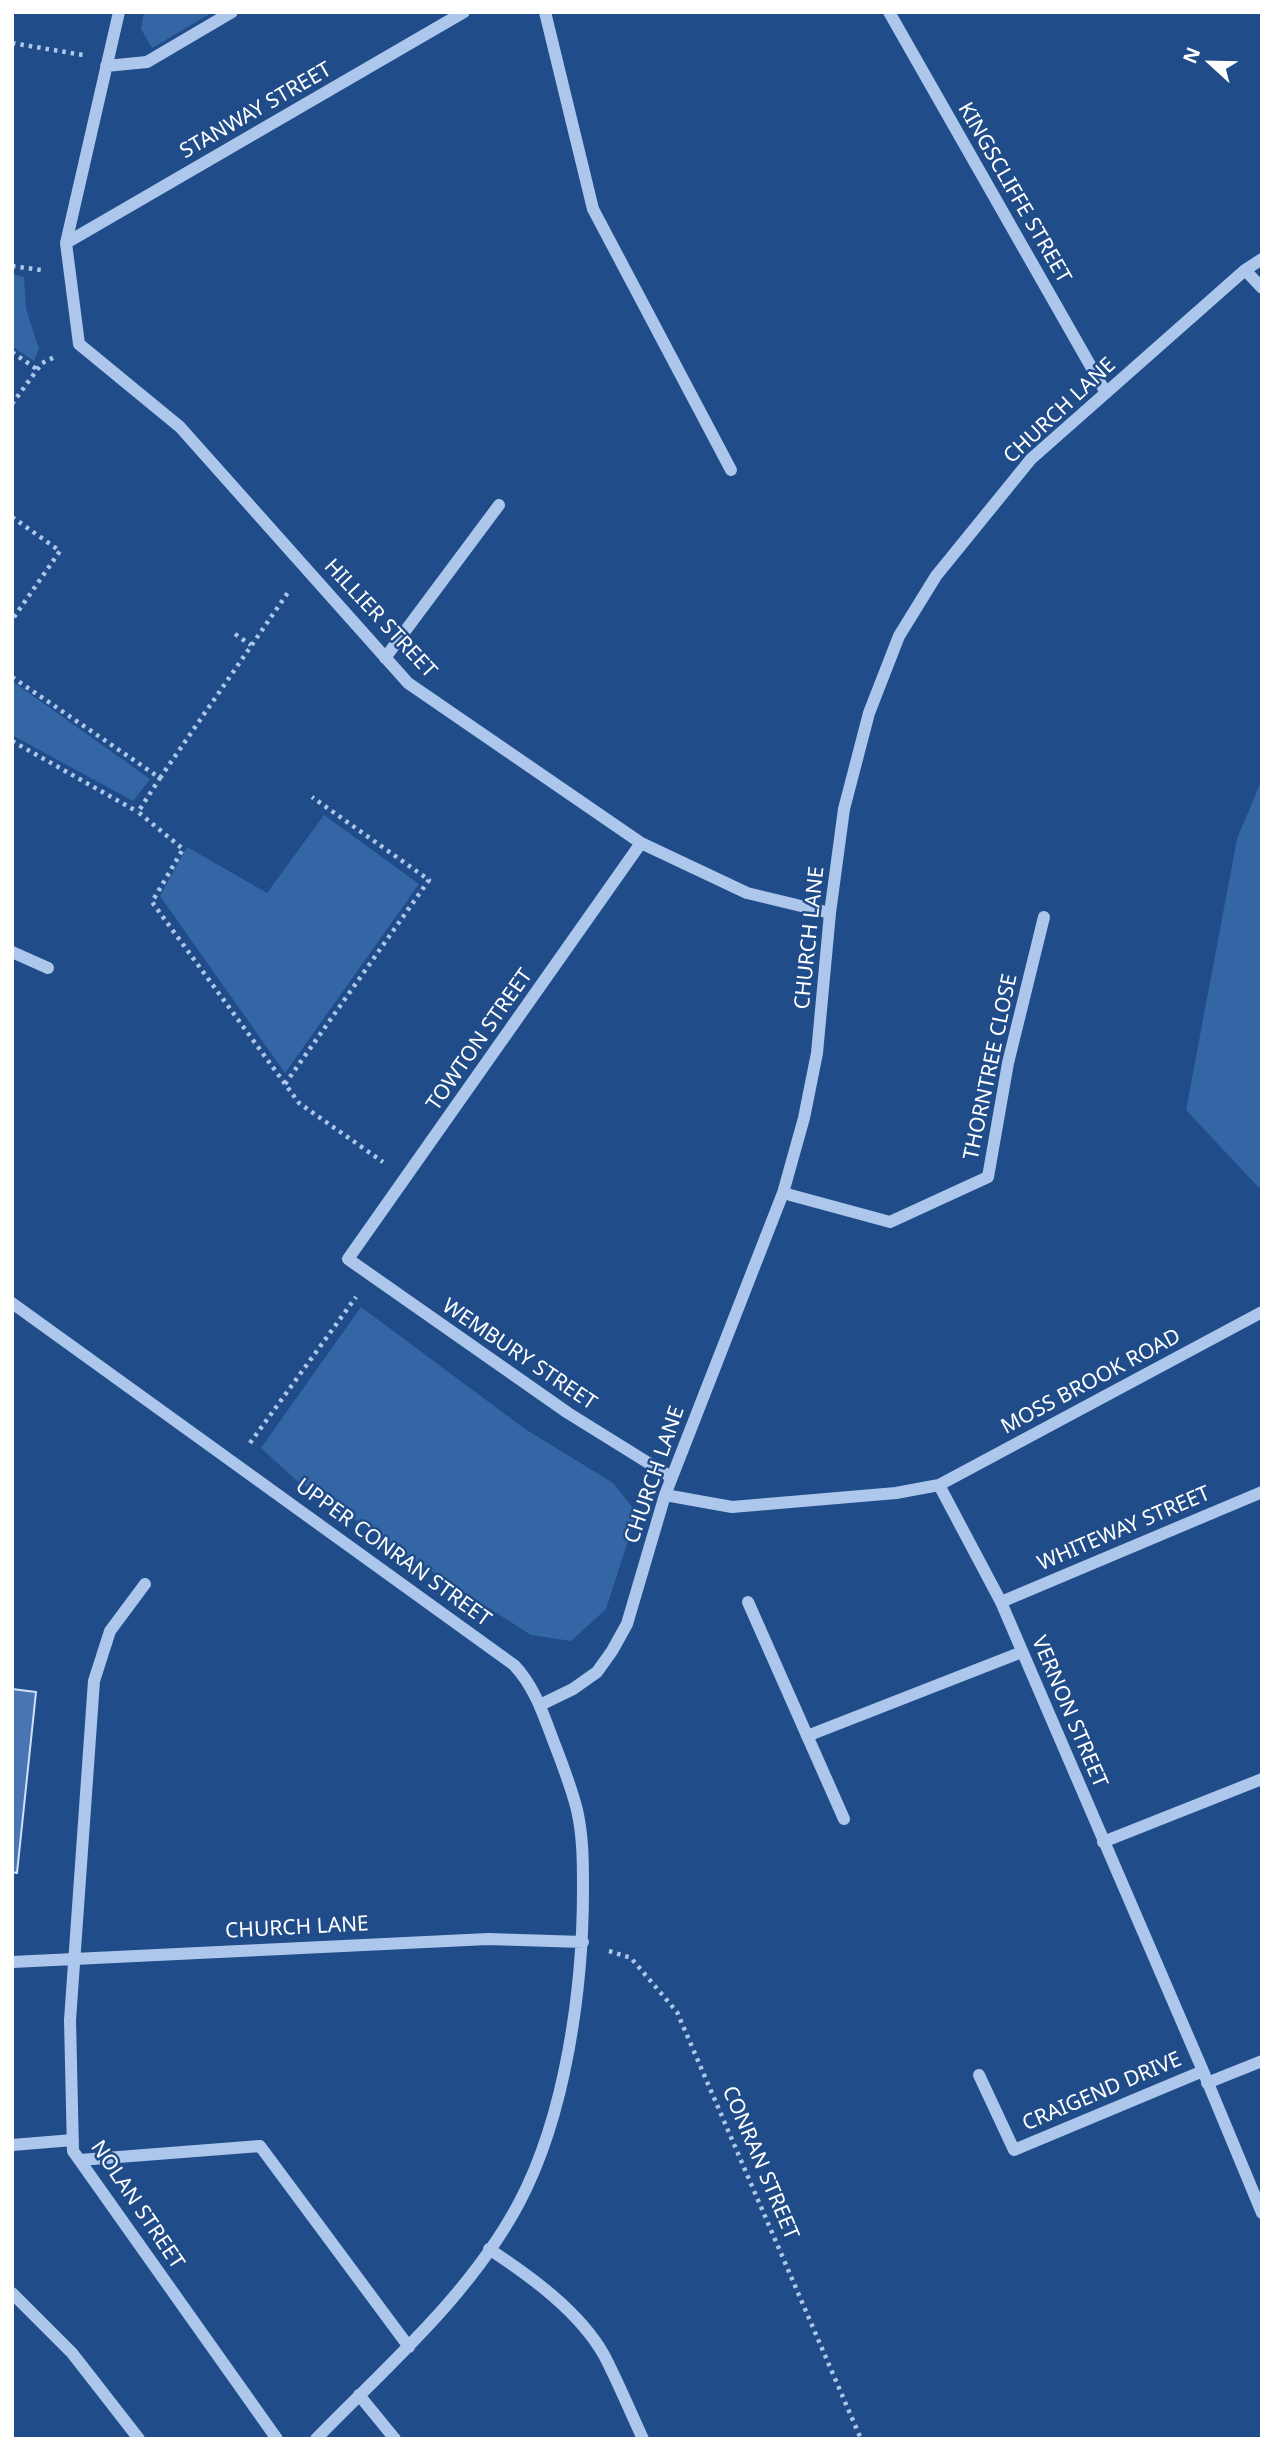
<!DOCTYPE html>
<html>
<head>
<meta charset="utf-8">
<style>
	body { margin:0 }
	#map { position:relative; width:1274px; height:2451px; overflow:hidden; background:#204c89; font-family:"Noto Sans",sans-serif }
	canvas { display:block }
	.frame { position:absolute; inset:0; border:14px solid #fff; pointer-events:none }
	.north { position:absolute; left:1176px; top:28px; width:70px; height:70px; -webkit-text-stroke:5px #204c89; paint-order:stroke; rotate:292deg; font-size:19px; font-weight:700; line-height:28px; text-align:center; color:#fff }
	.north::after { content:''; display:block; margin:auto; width:24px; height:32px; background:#fff; clip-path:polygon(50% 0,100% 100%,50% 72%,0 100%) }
</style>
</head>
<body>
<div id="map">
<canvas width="1274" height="2451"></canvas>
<div class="frame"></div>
<div class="north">N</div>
</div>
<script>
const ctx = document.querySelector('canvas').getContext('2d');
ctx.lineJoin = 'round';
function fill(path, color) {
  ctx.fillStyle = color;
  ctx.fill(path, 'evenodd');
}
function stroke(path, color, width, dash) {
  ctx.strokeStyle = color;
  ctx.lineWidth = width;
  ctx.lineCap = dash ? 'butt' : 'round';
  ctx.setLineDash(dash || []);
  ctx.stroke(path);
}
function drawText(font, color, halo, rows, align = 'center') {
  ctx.font = font + ' "Noto Sans",sans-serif';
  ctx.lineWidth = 5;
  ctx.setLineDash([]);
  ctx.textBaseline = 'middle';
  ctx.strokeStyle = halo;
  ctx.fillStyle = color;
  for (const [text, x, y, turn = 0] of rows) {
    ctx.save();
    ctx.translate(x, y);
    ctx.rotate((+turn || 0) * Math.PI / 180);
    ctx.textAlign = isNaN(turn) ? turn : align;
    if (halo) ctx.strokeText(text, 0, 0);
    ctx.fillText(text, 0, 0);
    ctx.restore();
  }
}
fill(new Path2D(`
	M 144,12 L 213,12 L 152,48 L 141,29 Z
	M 12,274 L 24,277 L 26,309 L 39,349 L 34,361 L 12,346 Z
	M 12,681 L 150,779 L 133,801 L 12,735 Z
	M 1262,779 L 1262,1191 L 1186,1110 L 1237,839 Z
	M 324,815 L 419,884 L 285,1073 L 160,896 L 187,847 L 267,893 Z
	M 361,1307 L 525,1429 L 613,1483 L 637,1513 L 606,1609 L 571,1641 L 531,1635 L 411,1558 L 296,1480 L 261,1448 Z`), '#3466a6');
const building = new Path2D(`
	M 12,1689 L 36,1692 L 17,1873 L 12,1872 Z`);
fill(building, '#4976b2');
stroke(building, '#d0e2f8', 2);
stroke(new Path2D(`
	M 12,43 L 83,55
	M 12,266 L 41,270
	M 12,352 L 38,370
	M 12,404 L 42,363 L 57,356
	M 12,517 L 60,551 L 12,620
	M 235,634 L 251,645
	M 12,677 L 160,778 L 138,812 L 183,849 L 152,902 L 299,1103 L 383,1162
	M 12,741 L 138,812
	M 160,778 L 289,591
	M 285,1084 L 429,880 L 312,797
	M 250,1443 L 356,1297
	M 609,1951 L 631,1958 L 677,2012 L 861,2439`), '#acc7eb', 4.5, [3.5, 5]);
stroke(new Path2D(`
	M 119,12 L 66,243 L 79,344 L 180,427 L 408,683 L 641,843 L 747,893 L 830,913
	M 545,12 L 593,209 L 731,470
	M 889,12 L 1106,393
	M 106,66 L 147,62 L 232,12
	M 66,243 L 464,12
	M 1245,270 L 1262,288
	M 385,658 L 499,505
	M 641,843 L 348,1259 L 568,1413 L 671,1477
	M 12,952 L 48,968
	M 783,1193 L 890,1222 L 988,1177 L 1008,1063 L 1044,917
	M 12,1303 L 514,1665 C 534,1686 543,1713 553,1740 C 562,1763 571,1786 577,1810 C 583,1836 583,1862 583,1889 C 583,1988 566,2114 519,2203 C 470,2295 388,2365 316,2439
	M 939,1485 L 1262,1312
	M 665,1495 L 732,1507 L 896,1493 L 939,1485 L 1001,1602 L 1203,2071 L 1262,2213
	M 145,1584 L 110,1631 L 94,1681 L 70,2020 L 73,2151 L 277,2439
	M 748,1602 L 844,1819
	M 1001,1602 L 1262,1492
	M 540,1705 L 573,1689 L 597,1672 L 612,1651 L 627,1624 L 665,1495 L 783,1193 L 804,1118 L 817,1053 L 830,913 L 844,809 L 869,713 L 899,636 L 936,576 L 1031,459 L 1245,270 L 1262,259
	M 807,1736 L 1022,1652
	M 1103,1842 L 1262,1779
	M 12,1962 L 488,1939 L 583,1942
	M 979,2075 L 1014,2150 L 1203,2071
	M 1207,2083 L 1262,2061
	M 12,2145 L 73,2140
	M 80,2160 L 260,2146 L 409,2347
	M 489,2249 C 530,2276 579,2311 604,2355 C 618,2382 630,2411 643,2439
	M 12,2293 L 72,2353 L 139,2439
	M 359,2395 L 395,2439`), '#acc7eb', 12);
drawText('21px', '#fff', '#204c89', [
	["STANWAY STREET",256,111,-30],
	["KINGSCLIFFE STREET",1014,193,60],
	["CHURCH LANE",1060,411,-43],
	["HILLIER STREET",380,619,47],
	["CHURCH LANE",810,938,-84],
	["TOWTON STREET",480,1040,-55],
	["THORNTREE CLOSE",991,1067,-78],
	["WEMBURY STREET",519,1355,34],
	["MOSS BROOK ROAD",1091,1382,-28],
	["CHURCH LANE",655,1475,-71],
	["WHITEWAY STREET",1124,1529,-23],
	["UPPER CONRAN STREET",393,1553,36],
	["VERNON STREET",1069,1712,67],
	["CHURCH LANE",297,1928,-3],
	["CRAIGEND DRIVE",1102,2092,-23],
	["CONRAN STREET",760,2163,67],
	["NOLAN STREET",137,2205,56]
]);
</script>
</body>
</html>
